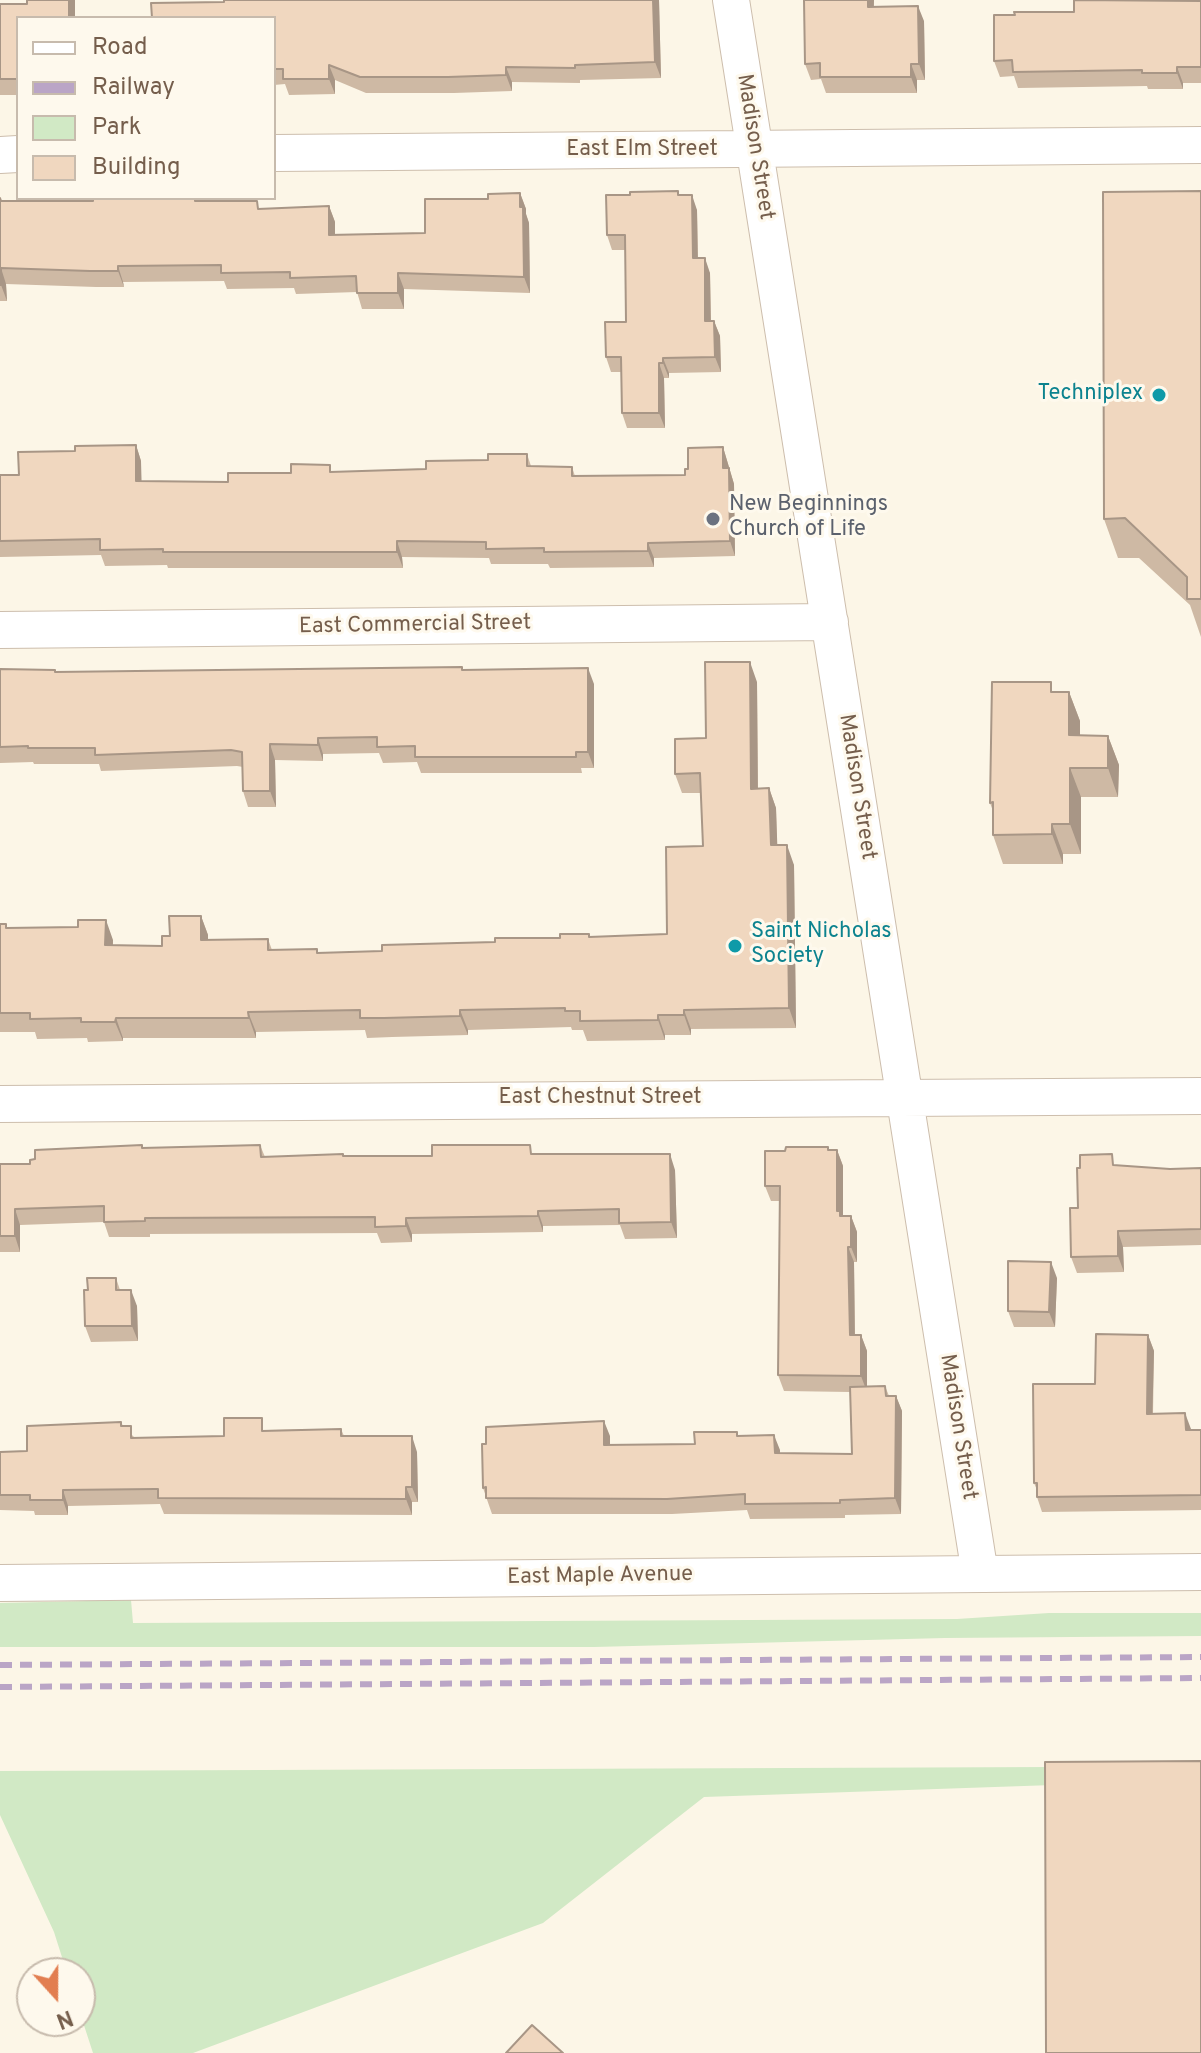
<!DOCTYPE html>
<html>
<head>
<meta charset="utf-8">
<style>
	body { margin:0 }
	#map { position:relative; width:1201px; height:2053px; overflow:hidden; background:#fcf6e7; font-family:Overpass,sans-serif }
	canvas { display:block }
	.legend { position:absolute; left:16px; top:16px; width:260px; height:184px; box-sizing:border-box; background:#fef9ed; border:2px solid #c7bbad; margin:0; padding:10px 14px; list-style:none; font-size:24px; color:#755e4c }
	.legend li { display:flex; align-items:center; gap:16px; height:40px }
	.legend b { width:40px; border:2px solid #c7bbad }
	.north { position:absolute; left:16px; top:1957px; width:80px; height:80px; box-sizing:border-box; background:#fef9ed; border:2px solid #c7bbad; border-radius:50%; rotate:159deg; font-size:22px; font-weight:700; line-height:32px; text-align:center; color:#755e4c }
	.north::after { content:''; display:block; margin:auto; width:28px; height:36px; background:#e27e50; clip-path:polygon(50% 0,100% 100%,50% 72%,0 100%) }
</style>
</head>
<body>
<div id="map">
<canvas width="1201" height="2053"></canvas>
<ul class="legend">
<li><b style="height:10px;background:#fff"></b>Road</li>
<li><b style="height:10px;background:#baa5c6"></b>Railway</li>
<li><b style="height:22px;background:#d1e9c5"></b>Park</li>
<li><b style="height:22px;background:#f0d7bf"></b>Building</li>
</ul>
<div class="north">N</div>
</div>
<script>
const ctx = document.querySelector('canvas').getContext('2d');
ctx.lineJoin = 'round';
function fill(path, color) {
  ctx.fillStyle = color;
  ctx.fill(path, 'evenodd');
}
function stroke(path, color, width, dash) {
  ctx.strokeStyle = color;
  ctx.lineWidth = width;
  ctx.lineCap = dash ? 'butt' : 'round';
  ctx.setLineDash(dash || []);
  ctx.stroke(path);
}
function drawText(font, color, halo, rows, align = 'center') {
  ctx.font = font + ' Overpass,sans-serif';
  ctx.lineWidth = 6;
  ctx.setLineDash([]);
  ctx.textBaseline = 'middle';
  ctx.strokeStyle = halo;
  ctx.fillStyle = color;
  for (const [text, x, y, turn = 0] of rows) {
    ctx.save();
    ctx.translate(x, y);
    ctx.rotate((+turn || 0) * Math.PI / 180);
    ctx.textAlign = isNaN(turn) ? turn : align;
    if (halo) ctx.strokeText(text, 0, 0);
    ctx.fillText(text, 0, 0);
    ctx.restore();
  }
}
fill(new Path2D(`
	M 131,1600 L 133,1623 L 957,1619 L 1049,1613 L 1201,1613 L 1201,1636 L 945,1638 L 594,1647 L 0,1647 L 0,1603 Z
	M 1052,1767 L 1053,1785 L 704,1797 L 543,1923 L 193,2053 L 93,2053 L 80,2013 L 80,1973 L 67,1973 L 54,1932 L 0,1815 L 0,1771 Z`), '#d1e9c5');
const street = new Path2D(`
	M 731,0 L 980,1574
	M 274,153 L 1201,145
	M 0,155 L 18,154
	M 0,630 L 830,622
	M 0,1104 L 1201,1096
	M 0,1583 L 1201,1572`);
stroke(street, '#cdbead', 38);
stroke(street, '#fff', 36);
stroke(new Path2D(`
	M 0,1665 L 1201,1657
	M 0,1687 L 1201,1678`), '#baa5c6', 6, [12, 8]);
fill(new Path2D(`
	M 75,0 L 18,18 L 18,95 L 0,95 L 0,4 L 27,4 Z
	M 224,0 L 659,0 L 661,78 L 580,80 L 580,83 L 512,82 L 512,91 L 454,93 L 366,93 L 335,80 L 335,94 L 289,95 L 285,84 L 274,85 L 274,18 L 224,2 Z
	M 804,0 L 874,0 L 874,6 L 924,21 L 925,80 L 917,80 L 917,93 L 826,93 L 821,79 L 811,80 L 805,64 Z
	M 1074,0 L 1201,1 L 1201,83 L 1183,83 L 1183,89 L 1148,89 L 1147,86 L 1018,88 L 1014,76 L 1000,77 L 994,61 L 1074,12 Z
	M 678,191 L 679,195 L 697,210 L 698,258 L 710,273 L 711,321 L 714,321 L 720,336 L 721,372 L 669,373 L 669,378 L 664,378 L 665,428 L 627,428 L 622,413 L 621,372 L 611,372 L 606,357 L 626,322 L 625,250 L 612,250 L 607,235 L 630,195 Z
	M 1201,191 L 1201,637 L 1190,605 L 1139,558 L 1118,558 L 1104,519 Z
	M 520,193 L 526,209 L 526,214 L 529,223 L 530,293 L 404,289 L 404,309 L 362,309 L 357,292 L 296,294 L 294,288 L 227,289 L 224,281 L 123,282 L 124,287 L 96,287 L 6,284 L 7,301 L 0,301 L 0,198 L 2,201 L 93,201 L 113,198 L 196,198 L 197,201 L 260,209 L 329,206 L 335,222 L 335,235 L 425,233 L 488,199 Z
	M 136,445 L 141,461 L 141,481 L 228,482 L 291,473 L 426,469 L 527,454 L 531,466 L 572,467 L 575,476 L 685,475 L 688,469 L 723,447 L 734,484 L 735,556 L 654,558 L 654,567 L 550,568 L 548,564 L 491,564 L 489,558 L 402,557 L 403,568 L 168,568 L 167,565 L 105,566 L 101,555 L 0,557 L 0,475 L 19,475 L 75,451 Z
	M 0,669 L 56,672 L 463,670 L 594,684 L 594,768 L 581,768 L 582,773 L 421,773 L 417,762 L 383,763 L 379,753 L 323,754 L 323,761 L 275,760 L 276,807 L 248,807 L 243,791 L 243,767 L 237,766 L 101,771 L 99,764 L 34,764 L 33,762 L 0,763 Z
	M 757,682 L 758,789 L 769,788 L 776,808 L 777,845 L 794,865 L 796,1028 L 691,1029 L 691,1035 L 665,1035 L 665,1040 L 587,1041 L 583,1030 L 572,1030 L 571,1027 L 468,1030 L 468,1035 L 392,1037 L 367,1038 L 365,1030 L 256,1032 L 256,1038 L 123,1038 L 123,1041 L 88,1042 L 87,1038 L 37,1039 L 35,1032 L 0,1032 L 0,924 L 7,928 L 113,940 L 113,945 L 162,946 L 170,936 L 201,916 L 208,935 L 208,940 L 268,939 L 272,950 L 319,953 L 382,951 L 560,938 L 589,934 L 590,937 L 667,934 L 703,846 L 701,793 L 682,793 L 675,774 Z
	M 1055,692 L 1069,692 L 1080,721 L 1080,735 L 1108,736 L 1119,765 L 1118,797 L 1081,797 L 1081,854 L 1063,854 L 1063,864 L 1003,864 L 993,835 L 993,811 L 990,803 Z
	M 142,1145 L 143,1148 L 260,1145 L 265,1157 L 534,1154 L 675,1170 L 677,1238 L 625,1239 L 620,1225 L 543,1226 L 543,1232 L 412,1234 L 412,1242 L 381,1243 L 377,1233 L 150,1234 L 150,1237 L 109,1237 L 104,1222 L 20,1225 L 20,1252 L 0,1252 L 0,1164 L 30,1164 Z
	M 829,1150 L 837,1150 L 843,1166 L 843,1216 L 851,1216 L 857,1232 L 857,1262 L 854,1262 L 855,1335 L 861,1335 L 867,1351 L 867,1386 L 885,1386 L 889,1396 L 896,1396 L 902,1411 L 901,1514 L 845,1515 L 845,1518 L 750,1519 L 747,1510 L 672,1514 L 492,1514 L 483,1488 L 486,1444 L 610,1436 L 610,1445 L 695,1444 L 737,1432 L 738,1436 L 780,1450 L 780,1454 L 852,1454 L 850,1392 L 784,1391 L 778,1375 L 780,1201 L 771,1201 L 765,1186 Z
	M 1117,1165 L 1170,1169 L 1201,1168 L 1201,1245 L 1123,1247 L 1124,1272 L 1077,1273 L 1071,1257 L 1078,1208 Z
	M 116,1278 L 120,1290 L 137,1306 L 138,1341 L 91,1342 L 85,1326 L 88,1290 Z
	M 1057,1278 L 1055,1327 L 1014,1327 L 1008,1311 Z
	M 1148,1335 L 1154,1351 L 1153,1414 L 1191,1429 L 1191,1430 L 1201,1430 L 1201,1510 L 1042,1512 L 1037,1497 L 1037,1490 L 1034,1483 L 1095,1384 Z
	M 121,1422 L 123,1426 L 135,1438 L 224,1436 L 267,1430 L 341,1429 L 344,1436 L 417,1452 L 418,1502 L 412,1502 L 412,1515 L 164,1514 L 160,1504 L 68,1506 L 68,1515 L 35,1515 L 34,1511 L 0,1510 L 0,1452 L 27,1451 Z`), '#ceb9a4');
fill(new Path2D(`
	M 69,0 L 75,0 L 75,18 L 69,18 Z
	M 653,0 L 659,0 L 661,78 L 655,62 Z
	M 868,0 L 874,0 L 873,22 L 868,7 Z
	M 918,6 L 924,21 L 925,80 L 919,64 Z
	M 911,64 L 917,80 L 917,93 L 911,77 Z
	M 329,65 L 335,80 L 335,94 L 329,79 Z
	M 506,67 L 512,82 L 512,91 L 506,75 Z
	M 1177,67 L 1183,83 L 1183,89 L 1177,73 Z
	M 520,193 L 526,209 L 526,214 L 529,223 L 530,293 L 524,277 Z
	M 692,195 L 697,210 L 698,273 L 693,258 Z
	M 329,206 L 335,222 L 335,251 L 329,235 Z
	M 705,258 L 710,273 L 711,336 L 705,321 Z
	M 118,266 L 123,282 L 124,287 L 118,271 Z
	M 1,268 L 6,284 L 7,301 L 1,285 Z
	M 398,273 L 404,289 L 404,309 L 398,293 Z
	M 714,321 L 720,336 L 721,372 L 715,357 Z
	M 663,358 L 669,373 L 669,378 L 663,363 Z
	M 659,363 L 664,378 L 665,428 L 659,413 Z
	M 136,445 L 141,461 L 142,497 L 136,481 Z
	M 723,447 L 734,484 L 735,556 L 730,541 L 723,468 Z
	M 397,541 L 402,557 L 403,568 L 397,552 Z
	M 648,543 L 654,558 L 654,567 L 648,551 Z
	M 750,662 L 757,682 L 758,809 L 751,789 Z
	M 588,668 L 594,684 L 594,768 L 588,752 Z
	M 1069,692 L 1080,721 L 1080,764 L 1069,735 Z
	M 1108,736 L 1119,765 L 1118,797 L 1108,768 Z
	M 318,738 L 323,754 L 323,761 L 318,745 Z
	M 270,744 L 275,760 L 276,807 L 270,791 Z
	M 1070,768 L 1081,797 L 1081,854 L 1070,824 Z
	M 769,788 L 776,808 L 778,865 L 771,845 Z
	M 1052,824 L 1063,854 L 1063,864 L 1052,834 Z
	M 787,845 L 794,865 L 796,1028 L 789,1008 Z
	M 201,916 L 208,935 L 208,960 L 201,940 Z
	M 106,920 L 113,940 L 112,965 L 105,945 Z
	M 460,1010 L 468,1030 L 468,1035 L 460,1016 Z
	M 684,1010 L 691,1029 L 691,1035 L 684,1015 Z
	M 248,1012 L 256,1032 L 256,1038 L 249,1018 Z
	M 658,1015 L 665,1035 L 665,1040 L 658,1020 Z
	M 116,1018 L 123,1038 L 123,1041 L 115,1022 Z
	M 837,1150 L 843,1166 L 843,1219 L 837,1211 Z
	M 670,1154 L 675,1170 L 677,1238 L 671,1222 Z
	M 15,1209 L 20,1225 L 20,1252 L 15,1236 Z
	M 538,1211 L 543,1226 L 543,1232 L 538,1216 Z
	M 851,1216 L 857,1232 L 857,1262 L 851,1247 Z
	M 406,1218 L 412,1234 L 412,1242 L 406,1226 Z
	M 1118,1231 L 1123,1247 L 1124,1272 L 1118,1256 Z
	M 848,1247 L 854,1262 L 855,1351 L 850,1335 Z
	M 1051,1262 L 1057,1278 L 1055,1327 L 1049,1312 Z
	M 131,1290 L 137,1306 L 138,1341 L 132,1326 Z
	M 861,1335 L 867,1351 L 867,1392 L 861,1376 Z
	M 1148,1335 L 1154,1351 L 1152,1429 L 1147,1414 Z
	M 896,1396 L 902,1411 L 901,1514 L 895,1498 Z
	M 1185,1413 L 1191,1429 L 1191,1446 L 1186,1430 Z
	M 604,1421 L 610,1436 L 610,1460 L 604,1445 Z
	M 774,1435 L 780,1450 L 780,1469 L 775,1453 Z
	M 412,1436 L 417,1452 L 418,1502 L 412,1487 Z
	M 406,1487 L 412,1502 L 412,1515 L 406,1499 Z
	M 63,1490 L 68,1506 L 68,1515 L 63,1500 Z`), '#a89686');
const building = new Path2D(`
	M 27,0 L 69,0 L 69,18 L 18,18 L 18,79 L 0,79 L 0,4 L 27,4 Z
	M 224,0 L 653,0 L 655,62 L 575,65 L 575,68 L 506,67 L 506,75 L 448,77 L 360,77 L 329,65 L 329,79 L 283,79 L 283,69 L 274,69 L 274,18 L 152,18 L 151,3 L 224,2 Z
	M 804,0 L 868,0 L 868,7 L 918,6 L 919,64 L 911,64 L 911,77 L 820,77 L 820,63 L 805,64 Z
	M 1074,0 L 1201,1 L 1201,67 L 1177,67 L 1177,73 L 1142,73 L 1142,70 L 1013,72 L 1012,60 L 994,61 L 994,15 L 1015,15 L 1014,12 L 1074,12 Z
	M 678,191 L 678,195 L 692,195 L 693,258 L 705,258 L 705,321 L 714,321 L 715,357 L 663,358 L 663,363 L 659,363 L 659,413 L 622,413 L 621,357 L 606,357 L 605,322 L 626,322 L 625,235 L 607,235 L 606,195 L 630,195 L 630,192 Z
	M 1201,191 L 1201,599 L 1187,599 L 1187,577 L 1125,518 L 1104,519 L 1103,192 Z
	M 520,193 L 520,207 L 523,207 L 524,277 L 398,273 L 398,293 L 357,293 L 356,276 L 290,278 L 290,272 L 221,273 L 221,265 L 118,266 L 118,271 L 90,271 L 1,268 L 1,285 L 0,285 L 0,198 L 1,201 L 93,201 L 93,199 L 113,198 L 195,198 L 195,201 L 257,201 L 258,209 L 329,206 L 329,235 L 425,233 L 425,199 L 488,199 L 488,194 Z
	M 136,445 L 136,481 L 228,482 L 228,473 L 291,473 L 291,464 L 330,465 L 330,472 L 426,469 L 426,461 L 488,460 L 488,454 L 527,454 L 527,466 L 572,467 L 572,476 L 685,475 L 685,469 L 688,469 L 688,448 L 723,447 L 723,468 L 729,468 L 730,541 L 648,543 L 648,551 L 544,552 L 544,548 L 486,549 L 486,542 L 397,541 L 397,552 L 163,552 L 163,549 L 100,550 L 100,539 L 0,541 L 0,475 L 19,475 L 18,452 L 75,451 L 75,446 Z
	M 705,662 L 750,662 L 751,789 L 769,788 L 771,845 L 787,845 L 789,1008 L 684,1010 L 684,1015 L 658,1015 L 658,1020 L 580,1021 L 580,1011 L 565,1011 L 565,1008 L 460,1010 L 460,1016 L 384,1018 L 360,1018 L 360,1010 L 248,1012 L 249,1018 L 116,1018 L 115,1022 L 81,1022 L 81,1018 L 30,1019 L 30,1013 L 0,1013 L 0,924 L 6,924 L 6,928 L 78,927 L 78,920 L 106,920 L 105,945 L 162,946 L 162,936 L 170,936 L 169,916 L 201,916 L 201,940 L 268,939 L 268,950 L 317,949 L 317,953 L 382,951 L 382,945 L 495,942 L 495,938 L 560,938 L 560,934 L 589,934 L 589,937 L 667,934 L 666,847 L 703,846 L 700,773 L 675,774 L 675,739 L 706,738 Z
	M 462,667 L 462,670 L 588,668 L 588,752 L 576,752 L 576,757 L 415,757 L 415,746 L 377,747 L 377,737 L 318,738 L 318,745 L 270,744 L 270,791 L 243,791 L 242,752 L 231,750 L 95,755 L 95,748 L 28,748 L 28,746 L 0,747 L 0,669 L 55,670 L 55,672 Z
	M 992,682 L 1051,682 L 1051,692 L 1069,692 L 1069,735 L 1108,736 L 1108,768 L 1070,768 L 1070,824 L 1052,824 L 1052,834 L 993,835 L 993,802 L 990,803 Z
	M 142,1145 L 142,1148 L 260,1145 L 261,1157 L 343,1154 L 343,1156 L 432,1156 L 432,1145 L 530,1145 L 531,1154 L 670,1154 L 671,1222 L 619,1223 L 619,1209 L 538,1211 L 538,1216 L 406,1218 L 406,1226 L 375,1227 L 375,1217 L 145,1218 L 145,1221 L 104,1222 L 104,1206 L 15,1209 L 15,1236 L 0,1236 L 0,1164 L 30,1164 L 30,1160 L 35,1159 L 35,1150 Z
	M 786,1147 L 828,1147 L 828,1150 L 837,1150 L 837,1211 L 840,1211 L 840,1216 L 851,1216 L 851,1247 L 848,1247 L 850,1335 L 861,1335 L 861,1376 L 778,1375 L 780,1186 L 765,1186 L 765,1151 L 785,1151 Z
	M 1112,1154 L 1113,1165 L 1170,1169 L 1201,1168 L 1201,1229 L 1118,1231 L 1118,1256 L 1071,1257 L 1070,1208 L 1078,1208 L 1077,1168 L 1080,1168 L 1080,1155 Z
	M 1008,1261 L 1051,1262 L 1049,1312 L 1008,1311 Z
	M 87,1278 L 116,1278 L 116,1290 L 131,1290 L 132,1326 L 85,1326 L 84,1290 L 88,1290 Z
	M 1096,1334 L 1148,1335 L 1147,1414 L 1185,1413 L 1186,1430 L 1201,1430 L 1201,1495 L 1037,1497 L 1037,1483 L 1034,1483 L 1033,1384 L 1095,1384 Z
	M 885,1386 L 886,1396 L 896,1396 L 895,1498 L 840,1500 L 840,1503 L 745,1504 L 745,1494 L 667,1499 L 486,1498 L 486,1487 L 483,1488 L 482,1444 L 486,1444 L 486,1427 L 604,1421 L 604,1445 L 695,1444 L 694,1432 L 737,1432 L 737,1436 L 774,1435 L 775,1453 L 852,1454 L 850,1387 Z
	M 224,1418 L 262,1418 L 262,1431 L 341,1429 L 341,1436 L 412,1436 L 412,1487 L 406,1487 L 406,1499 L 158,1498 L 158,1489 L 155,1489 L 63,1490 L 63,1500 L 30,1500 L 30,1495 L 0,1495 L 0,1452 L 27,1451 L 27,1426 L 121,1422 L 121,1426 L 131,1426 L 131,1438 L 224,1436 Z
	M 1201,1761 L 1201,2053 L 1046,2053 L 1045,1762 Z
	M 532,2025 L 563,2053 L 506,2053 Z`);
fill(building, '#f0d7bf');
stroke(building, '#a89686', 2);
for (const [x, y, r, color] of [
	[1159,395,8,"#0f9aa8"],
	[713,519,8,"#6b7280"],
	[735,946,8,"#0f9aa8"]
]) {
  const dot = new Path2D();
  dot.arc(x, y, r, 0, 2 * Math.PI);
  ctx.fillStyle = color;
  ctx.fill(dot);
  stroke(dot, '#fef9ed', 3);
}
drawText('22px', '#755e4c', '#fef9ed', [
	["Madison Street",754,147,81],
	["East Elm Street",642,151],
	["East Commercial Street",415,626,-1],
	["Madison Street",856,787,81],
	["East Chestnut Street",600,1099],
	["Madison Street",957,1427,81],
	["East Maple Avenue",600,1577,-1]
]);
drawText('22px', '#0d838f', '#fef9ed', [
	["Techniplex",1143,395],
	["Saint Nicholas",751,933,"left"],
	["Society",751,958,"left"]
], 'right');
drawText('22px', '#5b616d', '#fef9ed', [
	["New Beginnings",729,506],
	["Church of Life",729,531]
], 'left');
</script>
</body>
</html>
